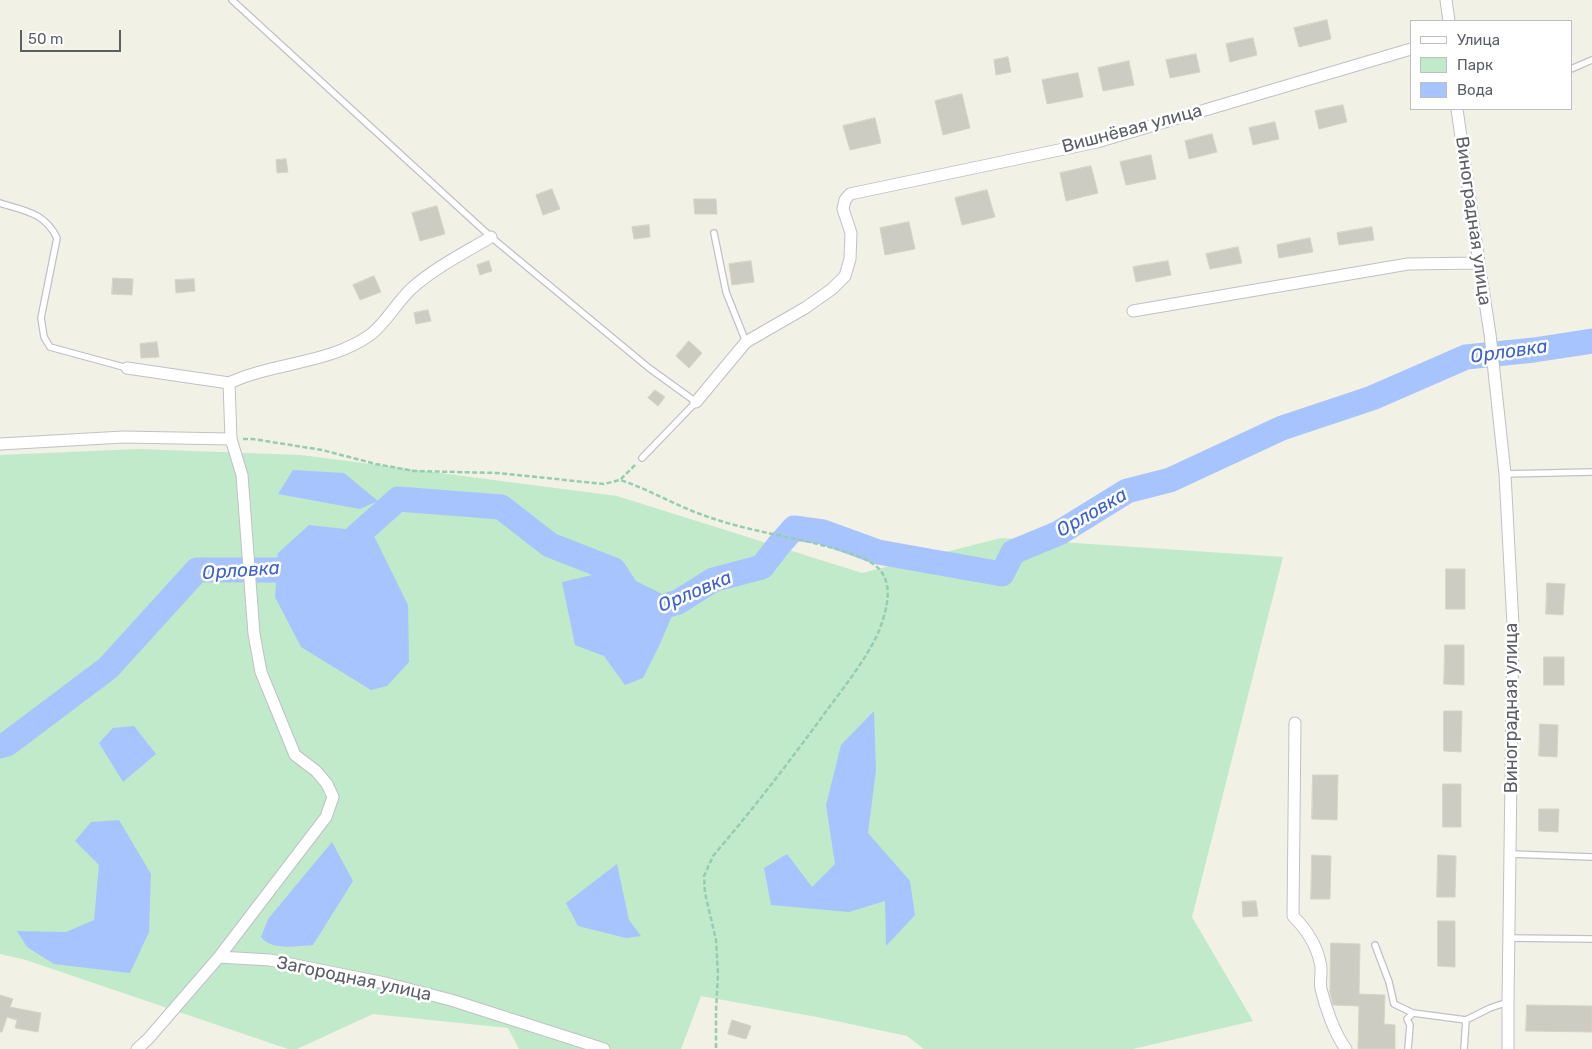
<!DOCTYPE html>
<html>
<head>
<meta charset="utf-8">
<style>
	body { margin:0 }
	#map { position:relative; width:1592px; height:1049px; overflow:hidden; background:#f1f1e5; font-family:Rubik,sans-serif }
	canvas { display:block }
	.legend { position:absolute; left:1410px; top:20px; width:162px; height:90px; box-sizing:border-box; background:#fff; border:1px solid #bebfc2; margin:0; padding:6px 9px; list-style:none; font-size:15px; color:#5d5f67 }
	.legend li { display:flex; align-items:center; gap:10px; height:25px }
	.legend b { width:25px; border:1px solid #bebfc2 }
	.scale { position:absolute; left:20px; top:30px; width:101px; height:22px; box-sizing:border-box; border:2px solid #5d5f67; border-top:0; padding-left:6px; font-size:15px; line-height:18px; white-space:nowrap; color:#5d5f67; -webkit-text-stroke:4px #fff; paint-order:stroke }
</style>
</head>
<body>
<div id="map">
<canvas width="1592" height="1049"></canvas>
<ul class="legend">
<li><b style="height:6px;background:#fff"></b>Улица</li>
<li><b style="height:14px;background:#c0eaca"></b>Парк</li>
<li><b style="height:14px;background:#a7c4ff"></b>Вода</li>
</ul>
<div class="scale">50 m</div>
</div>
<script>
const ctx = document.querySelector('canvas').getContext('2d');
ctx.lineJoin = 'round';
function fill(path, color) {
  ctx.fillStyle = color;
  ctx.fill(path, 'evenodd');
}
function stroke(path, color, width, dash) {
  ctx.strokeStyle = color;
  ctx.lineWidth = width;
  ctx.lineCap = dash ? 'butt' : 'round';
  ctx.setLineDash(dash || []);
  ctx.stroke(path);
}
function drawText(font, color, halo, rows, align = 'center') {
  ctx.font = font + ' Rubik,sans-serif';
  ctx.lineWidth = 5;
  ctx.setLineDash([]);
  ctx.textBaseline = 'middle';
  ctx.strokeStyle = halo;
  ctx.fillStyle = color;
  for (const [text, x, y, turn = 0] of rows) {
    ctx.save();
    ctx.translate(x, y);
    ctx.rotate((+turn || 0) * Math.PI / 180);
    ctx.textAlign = isNaN(turn) ? turn : align;
    if (halo) ctx.strokeText(text, 0, 0);
    ctx.fillText(text, 0, 0);
    ctx.restore();
  }
}
fill(new Path2D(`
	M 138,449 L 301,455 L 617,496 L 862,573 L 1001,538 L 1283,557 L 1192,917 L 1253,1021 L 1133,1049 L 924,1049 L 907,1036 L 817,1017 L 701,996 L 681,1049 L 519,1049 L 508,1028 L 373,1014 L 297,1049 L 288,1049 L 26,960 L 0,954 L 0,455 Z`), '#c0eaca');
fill(new Path2D(`
	M 293,470 L 344,473 L 378,501 L 360,509 L 278,494 Z
	M 309,525 L 372,532 L 408,605 L 409,662 L 387,686 L 371,690 L 301,647 L 275,597 L 278,553 Z
	M 614,570 L 678,602 L 659,646 L 643,678 L 625,685 L 604,656 L 575,645 L 562,582 Z
	M 874,711 L 876,770 L 868,833 L 910,881 L 915,915 L 886,946 L 885,901 L 849,912 L 771,905 L 764,868 L 787,854 L 812,887 L 835,864 L 826,805 L 841,745 Z
	M 134,726 L 156,754 L 123,782 L 99,743 L 113,728 Z
	M 119,820 L 151,874 L 149,932 L 130,973 L 54,964 L 27,947 L 17,931 L 66,932 L 94,920 L 99,865 L 75,841 L 91,822 Z
	M 332,842 L 353,881 L 313,945 C 296,946 272,951 261,937 L 268,919 Z
	M 617,864 L 629,920 L 641,936 L 626,938 L 578,926 L 566,903 Z`), '#a7c4ff');
stroke(new Path2D(`
	M 0,746 L 7,744 L 108,668 L 197,570 L 277,570 L 332,558 L 398,499 L 501,507 L 550,545 L 614,570 L 642,613 L 678,602 L 713,580 L 762,567 L 778,546 L 794,528 L 823,532 L 878,552 L 1002,574 L 1013,552 L 1059,533 L 1127,491 L 1170,480 L 1282,428 L 1372,398 L 1466,357 L 1534,350 L 1592,341`), '#a7c4ff', 25);
const building = new Path2D(`
	M 1327,20 L 1331,39 L 1299,47 L 1294,28 Z
	M 1253,38 L 1257,55 L 1230,62 L 1226,44 Z
	M 1196,54 L 1200,72 L 1170,78 L 1166,60 Z
	M 1008,57 L 1011,72 L 996,75 L 994,60 Z
	M 1129,61 L 1134,85 L 1103,91 L 1098,68 Z
	M 1078,73 L 1083,97 L 1047,104 L 1042,80 Z
	M 962,94 L 970,128 L 943,135 L 935,101 Z
	M 1343,105 L 1347,122 L 1319,129 L 1315,111 Z
	M 875,118 L 881,143 L 850,150 L 843,126 Z
	M 1275,122 L 1279,139 L 1253,145 L 1249,128 Z
	M 1212,134 L 1217,152 L 1189,159 L 1185,141 Z
	M 1151,155 L 1156,179 L 1126,185 L 1120,162 Z
	M 286,159 L 288,172 L 277,173 L 276,160 Z
	M 1091,166 L 1098,193 L 1066,201 L 1060,173 Z
	M 552,189 L 560,209 L 543,215 L 536,195 Z
	M 987,190 L 995,217 L 962,225 L 955,198 Z
	M 694,199 L 716,199 L 717,214 L 695,214 Z
	M 437,206 L 445,234 L 420,241 L 412,213 Z
	M 909,222 L 915,249 L 885,255 L 880,228 Z
	M 649,225 L 650,237 L 634,239 L 632,227 Z
	M 1372,227 L 1374,240 L 1339,245 L 1337,233 Z
	M 1310,238 L 1313,252 L 1279,258 L 1277,245 Z
	M 1238,247 L 1242,263 L 1210,269 L 1206,254 Z
	M 489,261 L 492,271 L 480,275 L 477,265 Z
	M 751,261 L 754,282 L 732,285 L 729,264 Z
	M 1168,261 L 1171,275 L 1136,282 L 1133,267 Z
	M 374,276 L 381,292 L 360,300 L 353,285 Z
	M 113,278 L 133,279 L 132,295 L 112,294 Z
	M 194,279 L 195,291 L 176,293 L 175,280 Z
	M 428,310 L 431,321 L 416,324 L 414,313 Z
	M 689,341 L 702,353 L 689,368 L 676,356 Z
	M 157,342 L 159,357 L 141,358 L 140,344 Z
	M 655,390 L 665,397 L 658,406 L 648,398 Z
	M 1446,569 L 1465,569 L 1465,609 L 1446,609 Z
	M 1547,583 L 1565,584 L 1563,615 L 1546,614 Z
	M 1445,645 L 1464,645 L 1464,685 L 1444,684 Z
	M 1544,657 L 1564,657 L 1564,685 L 1544,685 Z
	M 1444,711 L 1462,711 L 1461,752 L 1444,751 Z
	M 1540,724 L 1558,725 L 1557,757 L 1539,756 Z
	M 1313,775 L 1338,775 L 1337,820 L 1312,819 Z
	M 1443,784 L 1461,784 L 1461,827 L 1443,827 Z
	M 1539,809 L 1559,809 L 1558,832 L 1539,831 Z
	M 1312,855 L 1331,856 L 1330,899 L 1311,899 Z
	M 1438,855 L 1456,856 L 1455,897 L 1437,897 Z
	M 1256,901 L 1258,916 L 1243,917 L 1242,902 Z
	M 1438,921 L 1455,921 L 1455,967 L 1438,966 Z
	M 1331,943 L 1360,944 L 1359,994 L 1385,995 L 1384,1024 L 1395,1025 L 1395,1049 L 1358,1049 L 1359,1006 L 1333,1005 L 1330,993 Z
	M 0,995 L 13,999 L 10,1007 L 41,1013 L 38,1032 L 15,1028 L 17,1020 L 7,1017 L 2,1032 L 0,1032 Z
	M 1527,1005 L 1592,1006 L 1592,1032 L 1526,1031 Z
	M 732,1020 L 751,1026 L 746,1039 L 728,1034 Z`);
fill(building, '#ccccc2');
stroke(building, '#d6d5c3', 1);
const lane = new Path2D(`
	M 232,0 L 491,237 L 649,368 L 696,402 L 642,458
	M 1571,69 L 1592,60
	M 0,203 C 25,211 44,212 57,238 L 41,318 L 44,337 L 50,347 L 127,368
	M 714,233 L 726,292 L 746,342
	M 1505,474 L 1592,472
	M 1511,854 L 1592,857
	M 1509,938 L 1592,939
	M 1375,945 L 1389,982 L 1394,1004 L 1413,1013
	M 1466,1020 L 1490,1008 L 1508,1002
	M 1408,1049 L 1410,1025 L 1407,1019 L 1413,1013 L 1466,1020 L 1464,1049`);
const street = new Path2D(`
	M 1446,0 L 1449,21
	M 1457,109 L 1479,263 L 1490,334 L 1505,474 L 1513,625 L 1508,1002 L 1508,1049
	M 1133,311 L 1408,264 L 1479,263
	M 127,368 L 229,383
	M 696,402 L 746,342 L 805,308 L 832,289 L 845,276 L 850,259 L 851,233 L 843,209 L 845,200 L 850,194 L 1097,142 L 1411,49
	M 231,439 L 229,383 C 274,362 329,364 370,335 C 385,324 397,302 411,289 C 434,268 464,253 491,237
	M 0,444 L 123,437 L 231,439 L 242,475 L 254,634 L 261,672 L 295,755 L 316,771 L 327,784 L 333,797 L 326,817 L 219,957
	M 1295,723 L 1293,916 C 1306,929 1316,943 1320,962 C 1323,970 1319,980 1321,989 C 1325,1006 1335,1035 1346,1049
	M 137,1049 L 148,1039 L 219,957 L 270,960 L 385,983 L 451,1000 L 604,1049`);
stroke(lane, '#bfc1c7', 8);
stroke(street, '#bfc1c7', 13);
stroke(new Path2D(`
	M 243,439 L 253,439 L 322,450 L 376,464 L 414,471 L 498,473 L 604,484 L 620,480
	M 635,465 L 620,480 C 648,489 673,504 700,514 C 737,528 775,534 814,543 C 831,548 868,555 880,570 C 894,587 886,612 879,631 C 867,658 845,686 827,710 C 791,760 753,809 713,856 L 704,876 L 705,893 L 716,940 L 718,974 L 716,1011 L 716,1049`), '#97ccb3', 2.5, [5, 2.5]);
stroke(lane, '#fff', 5.5);
stroke(street, '#fff', 11);
drawText('18px', '#5d5f67', '#fff', [
	["Вишнёвая улица",1132,129,-15],
	["Виноградная улица",1473,221,82],
	["Виноградная улица",1512,708,-90],
	["Загородная улица",354,979,12]
]);
drawText('italic 19px', '#3c61d0', '#fff', [
	["Орловка",1509,352,-8],
	["Орловка",1092,513,-30],
	["Орловка",241,571,-4],
	["Орловка",695,592,-23]
]);
</script>
</body>
</html>
